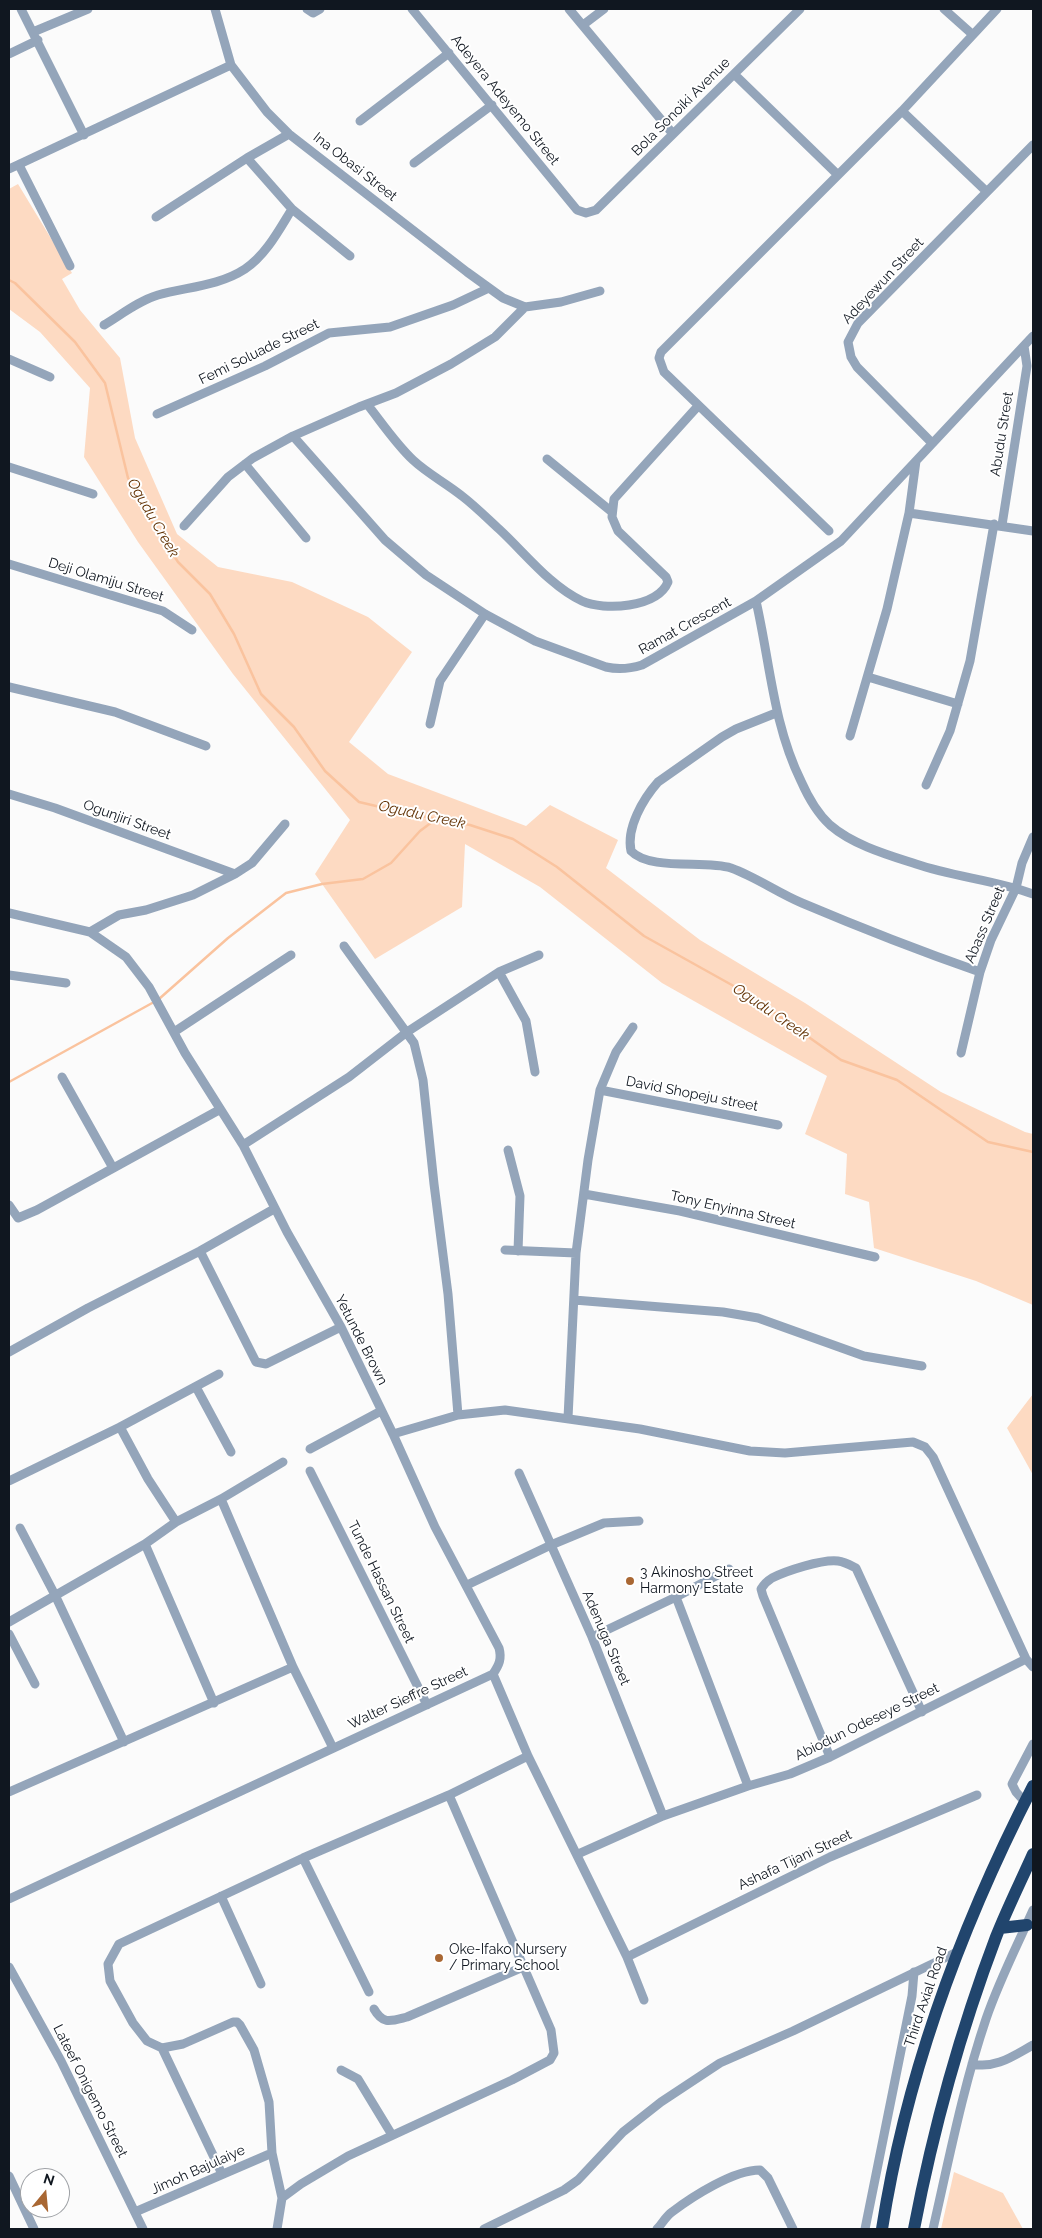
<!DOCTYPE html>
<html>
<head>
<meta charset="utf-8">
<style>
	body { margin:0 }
	#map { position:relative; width:1042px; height:2238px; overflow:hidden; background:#fbfbfb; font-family:Raleway,sans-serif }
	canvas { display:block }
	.frame { position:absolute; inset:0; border:10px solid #101720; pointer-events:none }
	.north { position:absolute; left:20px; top:2168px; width:50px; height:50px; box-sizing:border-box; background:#fff; border:1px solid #9fa2a6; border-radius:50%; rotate:17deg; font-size:14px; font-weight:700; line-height:20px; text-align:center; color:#101720 }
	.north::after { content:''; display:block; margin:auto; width:18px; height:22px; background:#a96733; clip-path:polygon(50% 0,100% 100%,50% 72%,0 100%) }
</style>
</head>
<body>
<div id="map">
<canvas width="1042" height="2238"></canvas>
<div class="frame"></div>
<div class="north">N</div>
</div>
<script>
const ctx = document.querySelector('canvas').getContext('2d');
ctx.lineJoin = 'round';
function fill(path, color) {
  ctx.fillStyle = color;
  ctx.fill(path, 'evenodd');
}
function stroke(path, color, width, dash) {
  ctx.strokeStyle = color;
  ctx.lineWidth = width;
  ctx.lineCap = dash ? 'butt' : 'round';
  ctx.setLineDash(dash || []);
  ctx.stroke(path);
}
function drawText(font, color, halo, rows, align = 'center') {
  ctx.font = font + ' Raleway,sans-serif';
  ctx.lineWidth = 4;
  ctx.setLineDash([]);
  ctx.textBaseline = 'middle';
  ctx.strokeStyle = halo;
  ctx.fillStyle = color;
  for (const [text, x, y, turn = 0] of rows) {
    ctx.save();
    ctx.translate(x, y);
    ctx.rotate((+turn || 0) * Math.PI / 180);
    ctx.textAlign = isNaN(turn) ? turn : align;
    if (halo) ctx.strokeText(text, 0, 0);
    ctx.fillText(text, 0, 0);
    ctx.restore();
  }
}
fill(new Path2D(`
	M 18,184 L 72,273 L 62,279 L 80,310 L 120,358 L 135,438 L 177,534 L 218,567 L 292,582 L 368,617 L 412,652 L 349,742 L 388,774 L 526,826 L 550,805 L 618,840 L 606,868 L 700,940 L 805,1003 L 941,1092 L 1025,1132 L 1033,1134 L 1033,1305 L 976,1281 L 874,1248 L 869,1202 L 845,1194 L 847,1154 L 805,1134 L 827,1076 L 662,983 L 540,887 L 465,844 L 462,907 L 375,959 L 315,874 L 350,820 L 233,674 L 138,542 L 84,457 L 90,388 L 40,332 L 9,309 L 9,189 Z
	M 1033,1394 L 1033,1475 L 1007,1428 Z
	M 954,2172 L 1003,2193 L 1023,2229 L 941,2229 Z`), '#fddac2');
stroke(new Path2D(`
	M 9,280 L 15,283 L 75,342 L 105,383 L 128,478 L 149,517 L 178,562 L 210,594 L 234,634 L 261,694 L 294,727 L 325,771 L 359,802 L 410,814 L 470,825 L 513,839 L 557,867 L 644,936 L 748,994 L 841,1060 L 897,1080 L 988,1142 L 1033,1152
	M 159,999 L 228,938 L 286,893 L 322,884 L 363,879 L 391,863 L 420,831 L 436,819
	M 9,1082 L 154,1002`), '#fac39e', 2.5);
stroke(new Path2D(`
	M 21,9 L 84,135
	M 215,9 L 231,65 L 267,112 L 289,134 L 467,272 L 503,298 L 525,307
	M 307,9 L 313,13 L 320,9
	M 412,9 L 577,210 L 586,213 L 596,210 L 800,9
	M 569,9 L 673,134
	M 944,9 L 972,34
	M 583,25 L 604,9
	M 33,32 L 88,9
	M 9,54 L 38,40
	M 734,74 L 838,175
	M 902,111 L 987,192
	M 360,121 L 449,53
	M 247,158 L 292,209 L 350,256
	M 414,163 L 492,105
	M 19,165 L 70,266
	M 9,169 L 231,65
	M 156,217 L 247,158 L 289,134
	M 104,325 C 121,315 138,301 158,295 C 187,287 219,286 245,269 C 266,255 279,230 292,209
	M 9,359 L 50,377
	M 367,404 C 382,423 396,444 413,460 C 428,474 446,483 462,496 C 475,506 487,518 499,529 C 525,553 550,586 582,601 C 604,611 657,608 668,582 L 666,577 L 618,531 L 612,517 L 614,499 L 698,406
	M 157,414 L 265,366 L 329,333 L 390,327 L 453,305 L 489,288
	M 293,436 L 385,540 L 426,575 L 485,614 L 535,641 L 606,667 C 619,670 629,669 642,665 L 756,601 L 841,541 L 1033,336
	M 932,443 L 857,367 L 851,357 L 848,342 L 858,323 L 1033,145
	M 547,459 L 612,512
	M 245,464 L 306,538
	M 9,467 L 93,494
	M 909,513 L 1033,531
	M 1002,525 L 1027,366 L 1024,346
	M 184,526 L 228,477 L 253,458 L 293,436 L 359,407 L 396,393 L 451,364 L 495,337 L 525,307 L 561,302 L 600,291
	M 829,531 L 664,372 L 659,358 L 661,352 L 902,111 L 997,9
	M 9,564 L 163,611 L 192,630
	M 756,601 C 770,662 773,724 801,781 C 808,797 817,813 830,825 C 853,845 888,855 916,864 C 954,877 995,880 1033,894
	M 868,677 L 958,704
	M 9,687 L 115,712 L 206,746
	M 776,713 L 736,729 L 722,737 L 658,782 C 643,799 626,828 631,851 C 650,871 705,860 731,868 C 756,877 778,893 802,903 C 861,928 920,951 980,972
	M 430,724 L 440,681 L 485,614
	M 850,736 L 887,609 L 909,513 L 916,461
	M 926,785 L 950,731 L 970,661 L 994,524
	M 9,794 L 55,808 L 235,874
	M 9,913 L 90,932 L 126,957 L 149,987 L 185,1053 L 243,1145 L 287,1232 L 341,1327 L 393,1434 L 435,1527 L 499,1648 C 502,1659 499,1665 493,1674
	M 90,932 L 119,915 L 146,910 L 193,895 L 235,874 L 252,863 L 285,824
	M 344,946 L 414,1043 L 423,1080 L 434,1184 L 448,1294 L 458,1415
	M 499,972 L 526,1021 L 535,1072
	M 9,975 L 66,983
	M 174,1032 L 291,955
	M 961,1053 L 980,972 L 991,940 L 1016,888 L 1022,863 L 1033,837
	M 62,1077 L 113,1168
	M 600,1090 L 778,1125
	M 243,1145 L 349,1077 L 407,1032 L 499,972 L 539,955
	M 508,1150 L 520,1196 L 518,1251
	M 584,1194 L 680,1211 L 875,1257
	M 9,1205 L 18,1218 L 37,1210 L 219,1110
	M 505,1250 L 576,1253
	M 200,1251 L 256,1362 L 266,1364 L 341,1327
	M 574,1300 L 723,1312 L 758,1318 L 864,1356 L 922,1366
	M 9,1352 L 88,1308 L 200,1251 L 274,1209
	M 196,1387 L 231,1452
	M 568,1418 L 576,1253 L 588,1160 L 600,1090 L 616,1052 L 633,1027
	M 120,1427 L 219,1374
	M 393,1434 L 458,1415 L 505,1410 L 640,1429 L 750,1451 L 785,1453 L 913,1442 L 925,1447 L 933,1457 L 1026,1659 L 830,1757 L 790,1774 L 748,1786 L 663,1816 L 578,1854
	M 310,1449 L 381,1411
	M 310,1471 L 427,1705
	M 519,1473 L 592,1637 L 663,1816
	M 9,1481 L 120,1427 L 148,1479 L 176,1522
	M 221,1499 L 293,1667 L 333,1748
	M 20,1528 L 55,1595 L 124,1742
	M 145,1544 L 214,1703
	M 467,1585 L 551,1545 L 604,1523 L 639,1521
	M 676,1597 L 748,1786
	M 9,1622 L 145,1544 L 176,1522 L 221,1499 L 283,1462
	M 9,1634 L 35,1684
	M 592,1637 L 676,1597 L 729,1569
	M 1026,1659 L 1033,1667
	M 830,1757 L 763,1596 L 761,1589 C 764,1584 767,1581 772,1578 C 786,1571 822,1559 838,1561 C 845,1562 850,1565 856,1568 L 922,1712
	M 9,1792 L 293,1667
	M 1025,1802 L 1016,1792 L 1012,1784 L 1033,1744
	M 303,1858 L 369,1992
	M 221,1896 L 261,1984
	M 9,1899 L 493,1674 L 528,1756 L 627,1957 L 644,2000
	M 627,1957 L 830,1857 L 977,1795
	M 9,1967 L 61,2061 L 143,2229
	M 374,2009 C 383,2025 391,2021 407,2017 L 523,1967
	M 162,2048 L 222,2174
	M 972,2064 C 996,2069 1013,2056 1033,2045
	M 341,2070 L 358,2079 L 392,2135
	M 9,2176 L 34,2229
	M 282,2198 L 301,2184 L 348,2156 L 512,2080 L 550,2060 L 554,2053 L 551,2030 L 449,1795
	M 135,2212 L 272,2153
	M 277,2229 L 282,2198 L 272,2153 L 269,2102 L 254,2050 L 240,2025 L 237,2022 L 233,2022 L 183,2044 L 162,2048 L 147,2041 L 133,2023 L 110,1981 L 108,1964 L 119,1944 L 303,1858 L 449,1795 L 528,1756
	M 484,2229 L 564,2190 L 578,2180 L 623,2132 L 661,2102 L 720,2063 L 793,2031 L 957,1952
	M 657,2229 C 662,2224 666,2216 672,2212 C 693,2196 734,2170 760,2170 L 768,2178 L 793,2229
	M 865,2229 L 912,1996 L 914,1972
	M 933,2229 C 949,2159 963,2087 986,2019 C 999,1981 1017,1946 1033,1910`), '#94a5ba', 9);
stroke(new Path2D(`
	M 1000,1928 L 1027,1925
	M 882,2229 C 906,2074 961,1926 1033,1786
	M 914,2229 C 933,2130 960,2032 996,1937 C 1007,1909 1021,1881 1033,1854`), '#21456d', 12);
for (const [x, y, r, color] of [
	[630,1581,5,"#a96733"],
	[439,1958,5,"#a96733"]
]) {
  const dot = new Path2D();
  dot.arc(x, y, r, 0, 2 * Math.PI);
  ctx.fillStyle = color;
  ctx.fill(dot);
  stroke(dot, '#fff', 2);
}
drawText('14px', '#101720', '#fff', [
	["Adeyera Adeyemo Street",505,100,51],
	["Bola Sonoiki Avenue",681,107,-45],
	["Ina Obasi Street",355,167,38],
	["Adeyewun Street",883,281,-47],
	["Femi Soluade Street",259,352,-26],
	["Abudu Street",1002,434,-81],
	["Deji Olamiju Street",106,580,17],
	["Ramat Crescent",685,626,-29],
	["Ogunjiri Street",127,820,20],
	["Abass Street",985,925,-67],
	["David Shopeju street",692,1094,11],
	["Tony Enyinna Street",733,1210,13],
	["Yetunde Brown",361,1340,63],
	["Tunde Hassan Street",381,1582,64],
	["Adenuga Street",606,1638,67],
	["Walter Sieffre Street",408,1698,-25],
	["Abiodun Odeseye Street",867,1722,-26],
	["Ashafa Tijani Street",795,1860,-25],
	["Third Axial Road",926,1997,-71],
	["Lateef Onigemo Street",90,2091,63],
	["Jimoh Bajulaiye",198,2170,-24]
]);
drawText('14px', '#101720', '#fff', [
	["3 Akinosho Street",640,1573],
	["Harmony Estate",640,1589],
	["Oke-Ifako Nursery",449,1950],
	["/ Primary School",449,1966]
], 'left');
drawText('italic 15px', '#623204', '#fff', [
	["Ogudu Creek",153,518,60],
	["Ogudu Creek",422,815,12],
	["Ogudu Creek",771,1012,34]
]);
</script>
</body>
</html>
